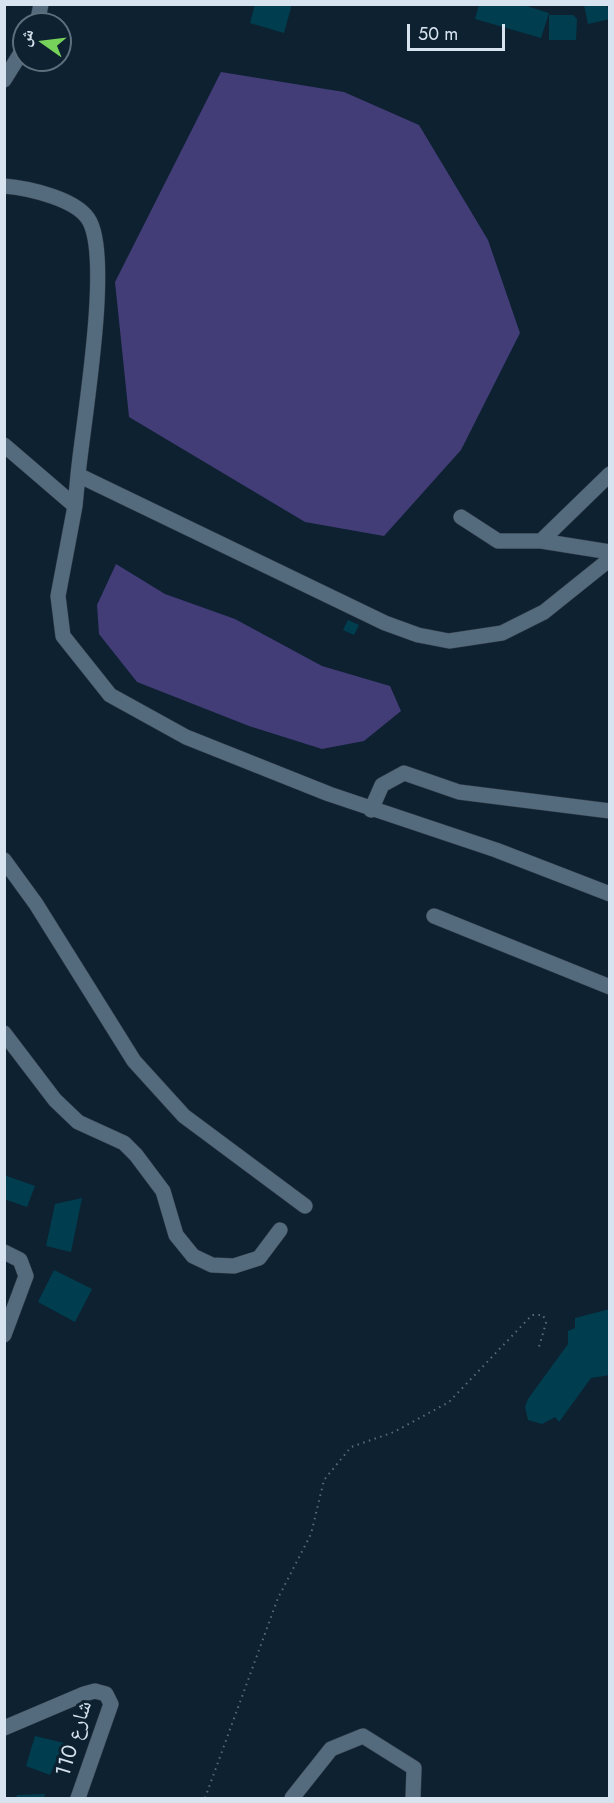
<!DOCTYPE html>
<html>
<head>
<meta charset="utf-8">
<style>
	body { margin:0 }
	#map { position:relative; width:614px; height:1803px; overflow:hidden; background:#0d2130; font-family:Jost,"Noto Naskh Arabic",sans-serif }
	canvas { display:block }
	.frame { position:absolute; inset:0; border:6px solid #d7e3ee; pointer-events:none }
	.north { position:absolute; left:12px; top:12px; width:60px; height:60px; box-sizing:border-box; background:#0d2130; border:2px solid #5e6f7c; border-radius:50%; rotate:284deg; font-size:16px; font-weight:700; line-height:24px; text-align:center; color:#d7e3ee }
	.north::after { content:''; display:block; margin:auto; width:21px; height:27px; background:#76d25a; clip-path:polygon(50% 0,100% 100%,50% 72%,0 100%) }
	.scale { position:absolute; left:407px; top:24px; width:98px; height:27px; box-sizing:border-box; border:3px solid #d7e3ee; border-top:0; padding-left:8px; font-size:18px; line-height:21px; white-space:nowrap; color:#d7e3ee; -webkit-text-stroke:4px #0d2130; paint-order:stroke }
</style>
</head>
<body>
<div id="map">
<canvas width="614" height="1803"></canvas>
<div class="frame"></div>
<div class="north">ش</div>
<div class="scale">50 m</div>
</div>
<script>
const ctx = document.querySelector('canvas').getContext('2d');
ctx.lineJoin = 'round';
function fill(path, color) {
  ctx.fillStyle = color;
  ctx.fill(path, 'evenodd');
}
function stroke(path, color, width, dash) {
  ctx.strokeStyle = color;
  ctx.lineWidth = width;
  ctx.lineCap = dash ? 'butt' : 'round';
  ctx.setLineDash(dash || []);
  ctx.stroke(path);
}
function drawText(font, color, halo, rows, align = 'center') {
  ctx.font = font + ' Jost,"Noto Naskh Arabic",sans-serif';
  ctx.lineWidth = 6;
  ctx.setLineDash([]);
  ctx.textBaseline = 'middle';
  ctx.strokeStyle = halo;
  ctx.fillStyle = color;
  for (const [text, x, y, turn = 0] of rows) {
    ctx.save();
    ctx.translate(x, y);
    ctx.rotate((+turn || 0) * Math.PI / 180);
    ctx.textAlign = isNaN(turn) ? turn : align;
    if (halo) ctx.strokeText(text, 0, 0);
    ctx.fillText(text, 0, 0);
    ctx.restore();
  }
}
fill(new Path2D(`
	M 221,72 L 344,92 L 419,125 L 488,240 L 520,333 L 461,450 L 384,536 L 305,522 L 129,417 L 115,282 Z
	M 116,564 L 165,594 L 235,619 L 322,666 L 390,686 L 401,711 L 364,741 L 322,749 L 249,726 L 137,682 L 99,634 L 97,605 Z`), '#423c77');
fill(new Path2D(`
	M 255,4 L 292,4 L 284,33 L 250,23 Z
	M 479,4 L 520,4 L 549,13 L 541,38 L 475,19 Z
	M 584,5 L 607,5 L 610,19 L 588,24 Z
	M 549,15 L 573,15 L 577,19 L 576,40 L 549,40 Z
	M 348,620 L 359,625 L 354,635 L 343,630 Z
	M 4,1175 L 35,1186 L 27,1207 L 4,1199 Z
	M 82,1198 L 71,1252 L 46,1246 L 55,1204 Z
	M 54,1270 L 92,1289 L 75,1322 L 38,1302 Z
	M 610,1309 L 610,1375 L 591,1378 L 559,1422 L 555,1417 L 542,1424 L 528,1420 L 525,1407 L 528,1399 L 568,1344 L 568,1331 L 575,1328 L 575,1318 Z
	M 35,1736 L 64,1743 L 50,1775 L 26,1766 Z
	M 45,1794 L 44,1798 L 16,1798 L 17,1795 Z`), '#003e4f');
const minor = new Path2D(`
	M 37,24 L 41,4
	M 4,80 L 24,48
	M 4,186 C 28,188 79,199 90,222 C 111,264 83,423 78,475 L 385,623 L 418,635 L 449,641 L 502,633 L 544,612 L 610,559
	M 4,445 L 75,506
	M 610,474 L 541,541 L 610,552
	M 78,475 L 75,506 L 58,596 L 63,636 L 110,695 L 186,737 L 329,794 L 496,850 L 610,894
	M 461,517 L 498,541 L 541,541
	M 371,810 L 382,785 L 404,773 L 459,792 L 610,811
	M 4,860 L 36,904 L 134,1061 L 184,1116 L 305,1206
	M 434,916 L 610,987
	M 4,1033 L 55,1100 L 78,1122 L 124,1143 L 136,1155 L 163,1191 L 176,1235 L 193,1256 L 212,1265 L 234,1266 L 259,1258 L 280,1230
	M 4,1252 L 20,1260 L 26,1276 L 4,1335
	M 4,1728 L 84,1694 L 95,1691 L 106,1694 L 111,1704 L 78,1798
	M 292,1798 L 331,1749 L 363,1736 L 414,1768 L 413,1798`);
stroke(minor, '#2f3a47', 16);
stroke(new Path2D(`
	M 205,1798 L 278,1598 L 311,1534 L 324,1480 L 351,1447 L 394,1432 L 449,1402 L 532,1315 L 543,1315 L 546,1323 L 538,1350`), '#5b6b79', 2, [1.5, 4.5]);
stroke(minor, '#546a7d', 15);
drawText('21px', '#d7e3ee', '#0d2130', [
	["شارع 110",75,1739,-73]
]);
</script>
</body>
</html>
